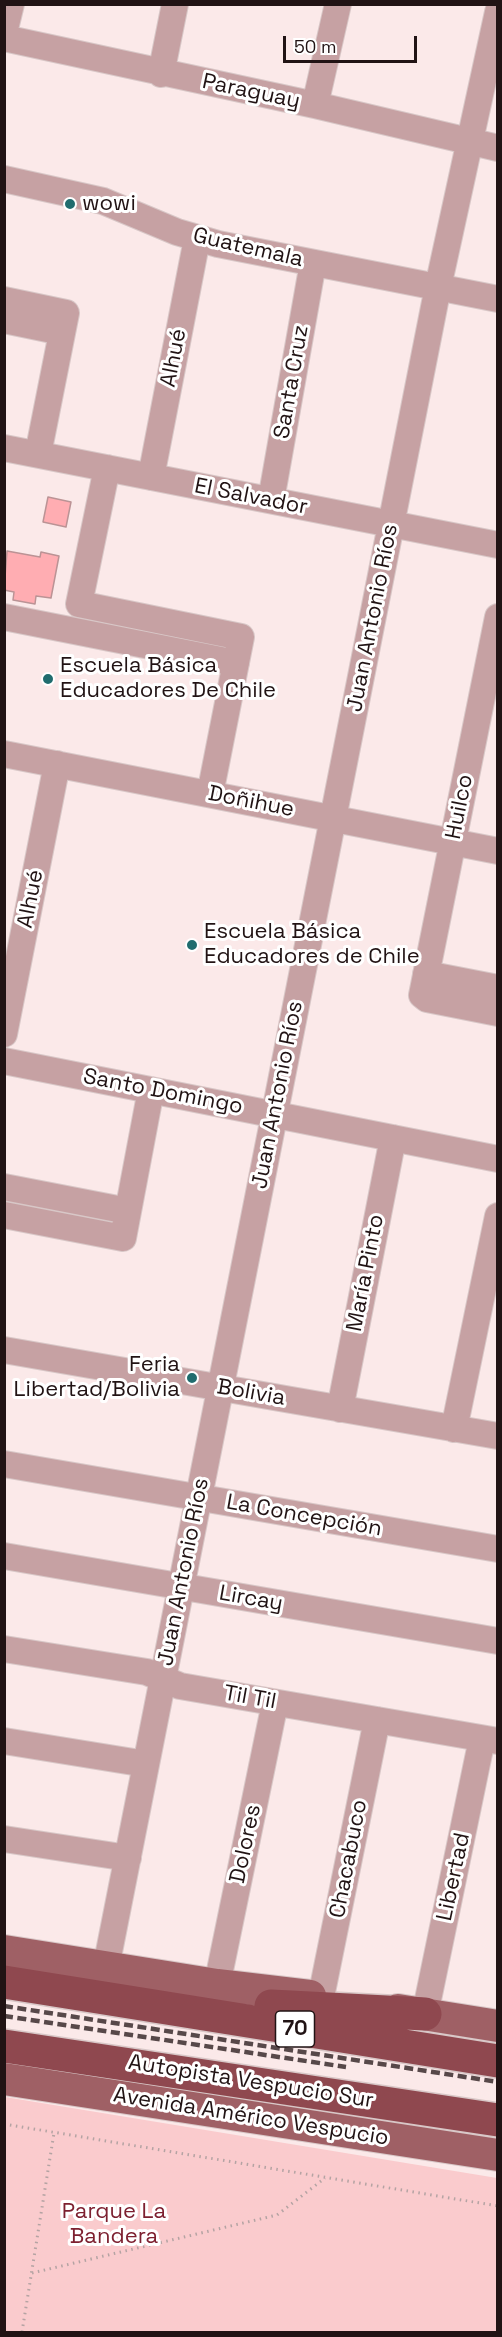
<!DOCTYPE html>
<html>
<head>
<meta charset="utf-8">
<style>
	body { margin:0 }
	#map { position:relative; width:502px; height:2337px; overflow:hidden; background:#fbe9e9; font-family:"Space Grotesk",sans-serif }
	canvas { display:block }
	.frame { position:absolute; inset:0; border:6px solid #211314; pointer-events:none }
	.scale { position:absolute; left:283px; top:36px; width:134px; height:27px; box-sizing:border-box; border:3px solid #211314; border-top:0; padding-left:8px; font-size:18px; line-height:21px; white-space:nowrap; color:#211314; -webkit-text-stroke:4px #fff; paint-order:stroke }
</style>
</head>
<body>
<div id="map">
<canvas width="502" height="2337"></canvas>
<div class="frame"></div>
<div class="scale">50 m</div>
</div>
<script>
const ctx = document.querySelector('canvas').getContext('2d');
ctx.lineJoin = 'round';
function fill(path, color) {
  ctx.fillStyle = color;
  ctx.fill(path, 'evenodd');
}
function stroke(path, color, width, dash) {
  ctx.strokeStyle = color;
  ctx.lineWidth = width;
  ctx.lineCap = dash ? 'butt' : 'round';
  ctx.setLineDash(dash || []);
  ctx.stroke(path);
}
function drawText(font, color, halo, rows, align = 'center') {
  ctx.font = font + ' "Space Grotesk",sans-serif';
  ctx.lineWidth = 6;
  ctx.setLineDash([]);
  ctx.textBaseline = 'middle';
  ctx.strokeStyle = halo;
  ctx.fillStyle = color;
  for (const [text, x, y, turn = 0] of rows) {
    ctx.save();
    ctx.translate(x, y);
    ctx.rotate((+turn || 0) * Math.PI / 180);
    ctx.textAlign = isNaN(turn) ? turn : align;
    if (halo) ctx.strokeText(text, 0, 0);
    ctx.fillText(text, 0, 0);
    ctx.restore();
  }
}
fill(new Path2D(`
	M 5,2097 L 497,2178 L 497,2332 L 5,2332 Z`), '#facbcd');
const building = new Path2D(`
	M 48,497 L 71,502 L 66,527 L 43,522 Z
	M 7,551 L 40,557 L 41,552 L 59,556 L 51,598 L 36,596 L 35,604 L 13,600 L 14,592 L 4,590 Z`);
fill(building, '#ffadb2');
stroke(building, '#bb9395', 1.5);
const minor = new Path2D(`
	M 4,33 L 11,4
	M 4,38 L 315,105 L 498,148
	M 161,74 L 175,4
	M 315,105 L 338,4
	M 4,179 L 103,201 L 177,232 L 218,244 L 498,299
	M 4,300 L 66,313 L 38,454
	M 4,320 L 62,332
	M 4,448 L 498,545
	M 107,468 L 79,604 L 241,637 L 210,794
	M 151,477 L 197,239
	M 271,500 L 313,263
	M 4,617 L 236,663
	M 498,617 L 422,995 L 427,999 L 498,1013
	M 4,754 L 498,851
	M 426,974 L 498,988
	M 4,1034 L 57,764
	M 4,1061 L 498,1159
	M 4,1187 L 128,1211
	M 4,1215 L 123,1238 L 151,1090
	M 4,1350 L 498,1436
	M 340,1409 L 393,1138
	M 454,1429 L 498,1216
	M 4,1464 L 498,1549
	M 4,1556 L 498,1641
	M 4,1649 L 147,1672 L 180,1686 L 498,1741
	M 4,1741 L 146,1764
	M 4,1839 L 128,1858
	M 106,1967 L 438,287 L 498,12
	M 217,1985 L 275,1703
	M 321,1997 L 377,1720
	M 425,2014 L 482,1739`);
const major = new Path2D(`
	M 4,1951 L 217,1985 L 310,1996
	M 398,2010 L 498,2026
	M 4,2079 L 498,2155`);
const highway = new Path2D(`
	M 4,1982 L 498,2061
	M 271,2006 L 425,2014
	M 4,2046 L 498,2120`);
stroke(minor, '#d8c7c7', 28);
stroke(major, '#d8c7c7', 34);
stroke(highway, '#d8c7c7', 36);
stroke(new Path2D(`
	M 4,2124 L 498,2206
	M 32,2273 L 277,2215 L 325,2178
	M 22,2332 L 54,2133`), '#b4a3a3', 3, [1.5, 4.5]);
stroke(minor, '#c6a1a3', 26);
stroke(major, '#9f6065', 32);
stroke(highway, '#8f484f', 33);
stroke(new Path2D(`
	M 4,2006 L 498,2082
	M 4,2016 L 346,2067`), '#574849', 4.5, [9, 4.5]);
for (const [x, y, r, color] of [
	[70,204,6,"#206c6e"],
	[48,679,6,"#206c6e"],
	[192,945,6,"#206c6e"],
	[192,1378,6,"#206c6e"]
]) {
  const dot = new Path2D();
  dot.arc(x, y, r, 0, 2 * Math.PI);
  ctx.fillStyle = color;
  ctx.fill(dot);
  stroke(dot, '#fff', 2);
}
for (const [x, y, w] of [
	[295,2029,39]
]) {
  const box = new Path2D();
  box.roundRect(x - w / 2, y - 18, w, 36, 4.5);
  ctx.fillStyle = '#fff';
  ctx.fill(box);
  stroke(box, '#211314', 1.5);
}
drawText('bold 21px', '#211314', null, [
	["70",295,2029]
]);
drawText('22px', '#211314', '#fff', [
	["Paraguay",251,92,12],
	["Guatemala",248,248,13],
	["Alhué",174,358,-79],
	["Santa Cruz",292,382,-80],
	["El Salvador",251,497,11],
	["Juan Antonio Ríos",373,618,-79],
	["Doñihue",251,802,11],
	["Huilco",460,807,-79],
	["Alhué",31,899,-79],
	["Santo Domingo",163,1092,11],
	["Juan Antonio Ríos",278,1095,-79],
	["María Pinto",366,1273,-79],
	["Bolivia",251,1393,10],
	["La Concepción",304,1516,10],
	["Juan Antonio Ríos",184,1572,-79],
	["Lircay",251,1599,10],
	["Til Til",250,1698,10],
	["Dolores",246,1844,-78],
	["Chacabuco",349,1859,-79],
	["Libertad",454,1877,-78],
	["Autopista Vespucio Sur",251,2082,9],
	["Avenida Américo Vespucio",251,2117,9]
]);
drawText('22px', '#211314', '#fff', [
	["wowi",82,204],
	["Escuela Básica",60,666],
	["Educadores De Chile",60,691],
	["Escuela Básica",204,932],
	["Educadores de Chile",204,957],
	["Feria",180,1365,"right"],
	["Libertad/Bolivia",180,1390,"right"]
], 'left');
drawText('22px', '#7d2030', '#fff', [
	["Parque La",114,2212],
	["Bandera",114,2237]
]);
</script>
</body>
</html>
